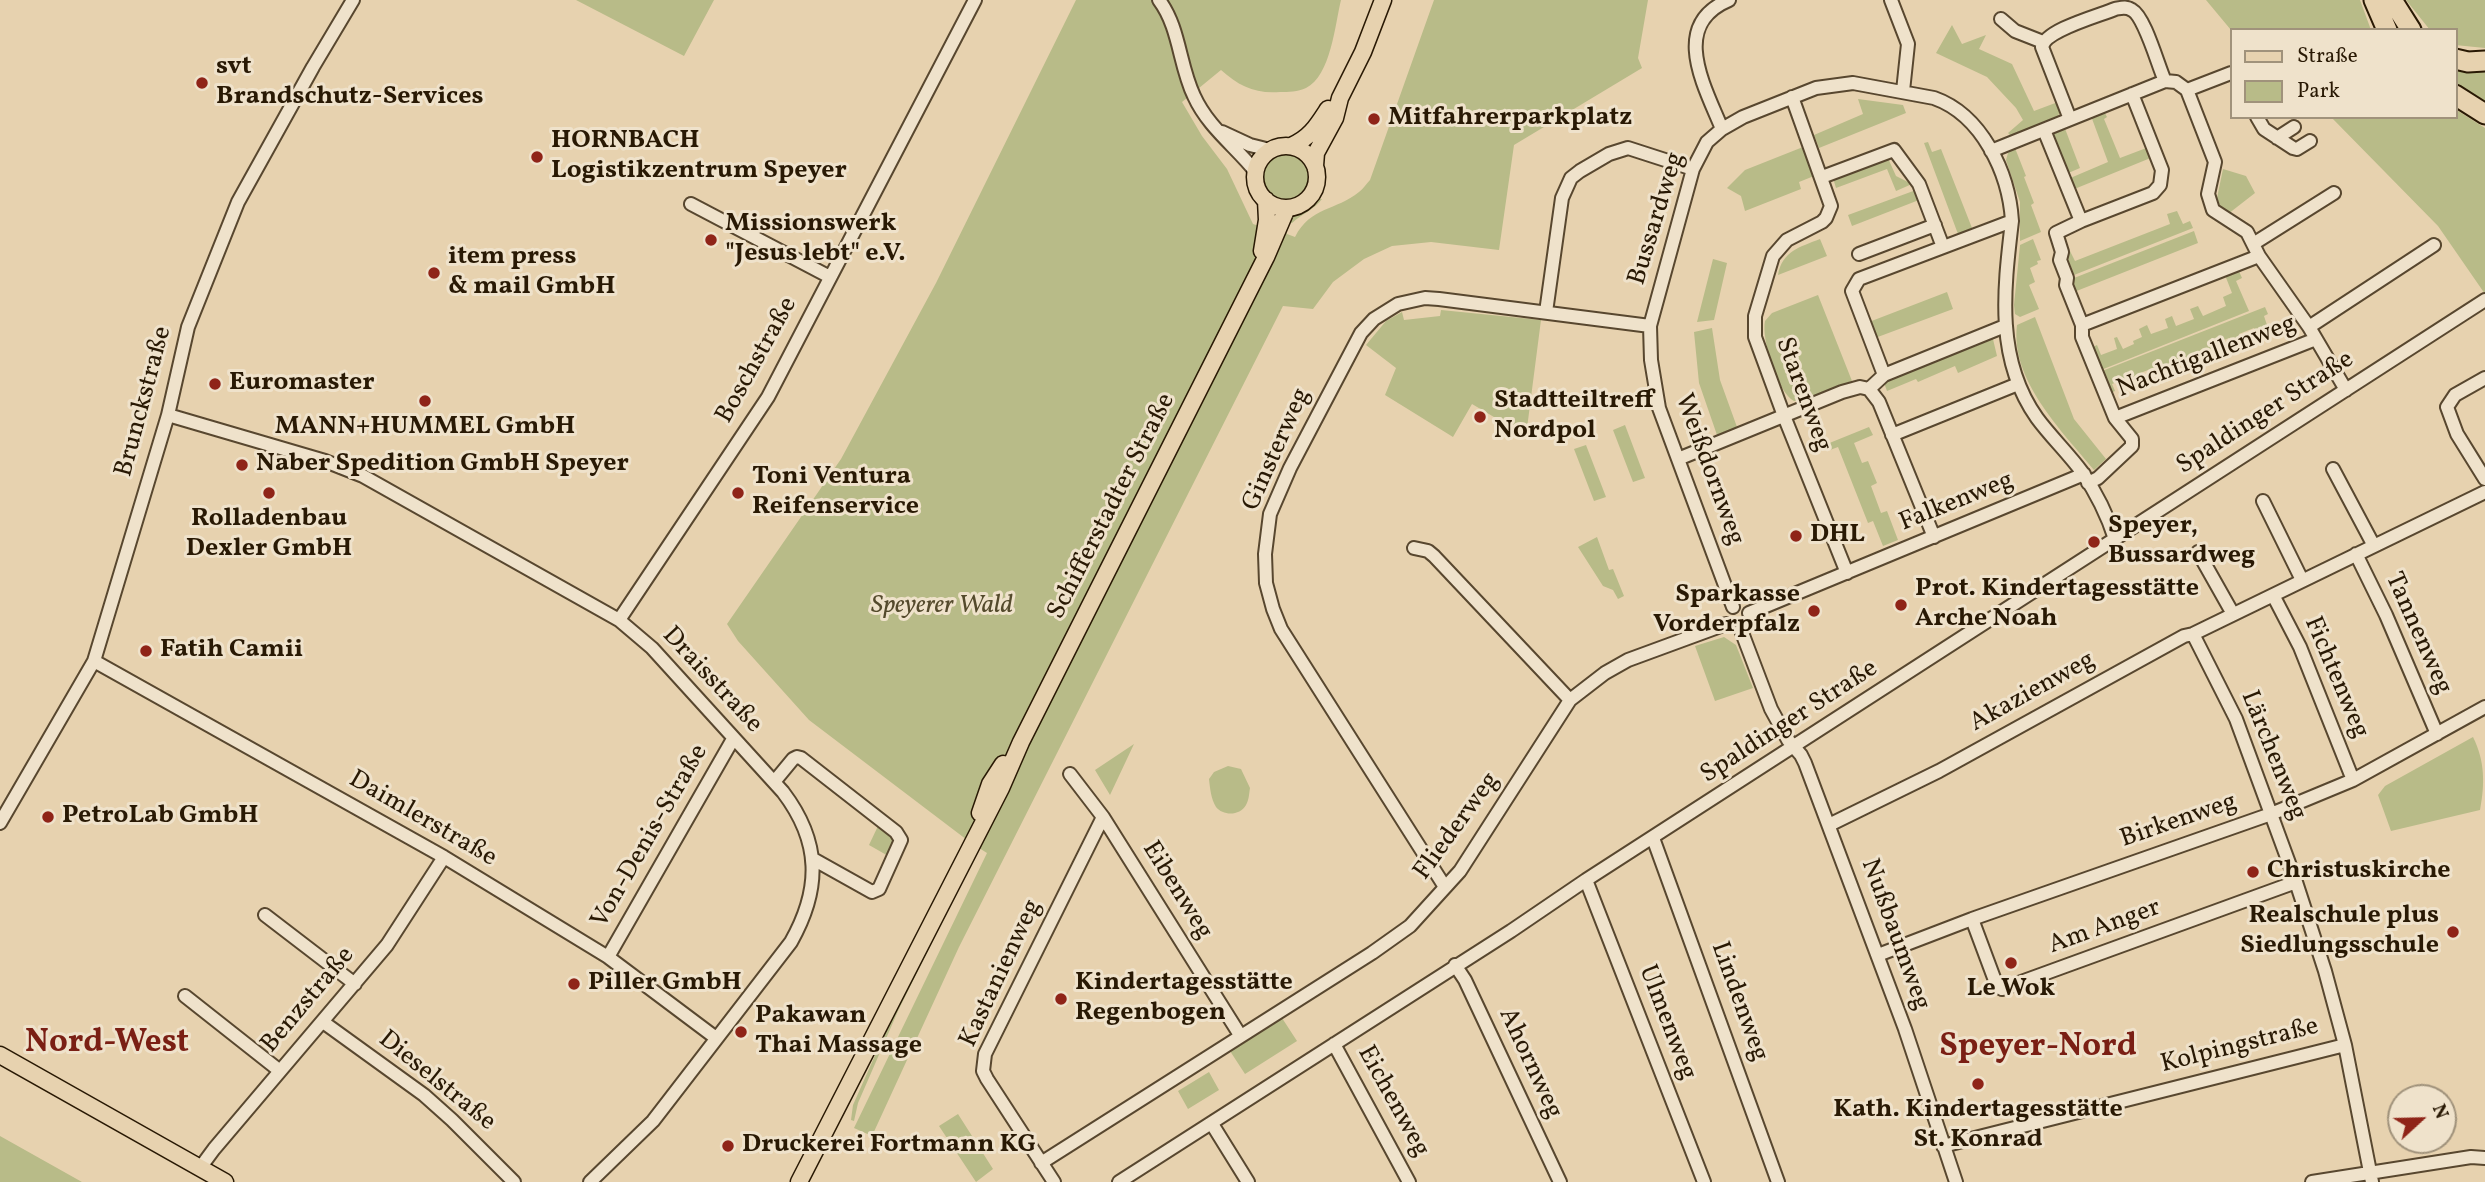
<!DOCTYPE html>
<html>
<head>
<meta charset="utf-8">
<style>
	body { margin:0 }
	#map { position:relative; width:2485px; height:1182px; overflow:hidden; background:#e7d2af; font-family:Vollkorn,serif }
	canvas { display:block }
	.legend { position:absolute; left:2230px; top:28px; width:228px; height:91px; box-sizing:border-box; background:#efe2cb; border:2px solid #a0927b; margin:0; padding:9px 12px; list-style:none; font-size:21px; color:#291904 }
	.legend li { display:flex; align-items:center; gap:14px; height:35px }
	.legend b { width:35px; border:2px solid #a0927b }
	.north { position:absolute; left:2387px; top:1084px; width:70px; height:70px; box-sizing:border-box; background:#efe2cb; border:2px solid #a0927b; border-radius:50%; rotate:68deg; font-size:19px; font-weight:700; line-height:28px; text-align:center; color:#291904 }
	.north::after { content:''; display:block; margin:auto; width:24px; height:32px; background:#8f2418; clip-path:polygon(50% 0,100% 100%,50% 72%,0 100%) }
</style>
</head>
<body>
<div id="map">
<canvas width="2485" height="1182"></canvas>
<ul class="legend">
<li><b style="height:9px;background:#e7d2af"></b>Straße</li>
<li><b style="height:19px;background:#b8bb88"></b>Park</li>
</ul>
<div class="north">N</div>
</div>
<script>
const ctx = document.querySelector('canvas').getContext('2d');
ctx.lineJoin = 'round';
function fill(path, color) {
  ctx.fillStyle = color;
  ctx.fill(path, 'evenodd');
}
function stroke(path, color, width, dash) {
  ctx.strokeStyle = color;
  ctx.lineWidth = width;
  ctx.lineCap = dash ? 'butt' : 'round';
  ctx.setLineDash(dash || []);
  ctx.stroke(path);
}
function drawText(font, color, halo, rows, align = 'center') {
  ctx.font = font + ' Vollkorn,serif';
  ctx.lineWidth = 6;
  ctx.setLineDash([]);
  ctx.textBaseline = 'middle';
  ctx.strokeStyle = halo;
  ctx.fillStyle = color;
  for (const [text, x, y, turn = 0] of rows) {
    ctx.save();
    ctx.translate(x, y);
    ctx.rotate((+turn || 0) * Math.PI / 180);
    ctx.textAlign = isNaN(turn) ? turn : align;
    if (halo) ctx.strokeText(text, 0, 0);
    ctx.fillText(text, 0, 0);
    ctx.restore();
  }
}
fill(new Path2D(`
	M 576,0 L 714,0 L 684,56 Z
	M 1076,0 L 1341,0 C 1335,24 1331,76 1306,88 C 1298,92 1288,92 1280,92 C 1255,94 1239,86 1221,70 L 1182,102 L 1202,136 L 1227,169 L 1253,224 L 1269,229 L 1283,228 L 1287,234 L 1295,237 C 1311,206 1336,211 1359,192 C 1363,189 1366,184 1370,180 L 1434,0 L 1648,0 L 1638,58 L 1642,68 L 1514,145 L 1499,250 L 1431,242 L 1392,246 L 1364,259 L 1333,282 L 1313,309 L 1283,306 L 959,947 L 872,1136 L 854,1128 L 987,853 L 979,848 L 898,1011 L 858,1103 L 854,1121 L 851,1120 L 853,1105 L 901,997 L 975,846 L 809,720 L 738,641 L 727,624 L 841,459 L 936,283 Z
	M 2206,0 L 2360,0 L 2371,30 L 2231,30 Z
	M 2406,0 L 2485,0 L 2485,48 L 2455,45 L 2455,30 L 2430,30 Z
	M 1952,25 L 1962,44 L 1986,35 L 1979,49 L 2012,64 L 2034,111 L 2058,102 L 2060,108 L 2058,118 L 2011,136 L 2008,133 L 2023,120 L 2016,108 L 1987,77 L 1936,53 Z
	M 2455,64 L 2485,65 L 2485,106 L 2455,88 Z
	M 1858,99 L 1903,105 L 1906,113 L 1819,148 L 1814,135 L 1863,114 Z
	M 2455,109 L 2485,128 L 2485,294 L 2438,226 L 2331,117 L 2455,117 Z
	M 2104,111 L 2107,117 L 2104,119 L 2120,158 L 2149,147 L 2153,157 L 2072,190 L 2068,179 L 2108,162 L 2091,116 Z
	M 2064,126 L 2080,168 L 2066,174 L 2051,136 L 2052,131 Z
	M 1928,142 L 1932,152 L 1941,149 L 1972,228 L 1958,234 L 1924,143 Z
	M 1803,147 L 1814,176 L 1799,182 L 1801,189 L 1745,211 L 1741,196 L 1727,188 L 1745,170 Z
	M 2015,148 L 2026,176 L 2024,177 L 2034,203 L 2031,205 L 2041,232 L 2020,241 L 2020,202 L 2006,160 L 2008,153 Z
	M1262 175a25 25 0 1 1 50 0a25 25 0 1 1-50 0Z
	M 1887,156 L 1896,176 L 1912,184 L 1896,191 L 1887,169 L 1836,188 L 1833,178 Z
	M 2223,169 L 2246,176 L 2255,193 L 2228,214 L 2221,209 L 2217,198 Z
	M 1916,190 L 1919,200 L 1852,226 L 1848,215 Z
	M 1317,199 L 1322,199 C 1315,209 1302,214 1292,223 L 1285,222 L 1292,213 Z
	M 2177,211 L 2183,224 L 2190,221 L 2193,228 L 2074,275 L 2067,256 L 2068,252 L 2070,251 L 2075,261 L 2170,224 L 2167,214 Z
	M 2194,231 L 2198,243 L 2074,292 L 2071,285 L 2074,278 Z
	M 1820,239 L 1827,256 L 1778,275 C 1782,251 1800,247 1820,239 Z
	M 2033,239 L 2041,260 L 2037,261 L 2038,264 L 2030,268 L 2035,282 L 2029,285 L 2039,309 L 2020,317 L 2015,314 L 2014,305 L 2020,245 Z
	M 1713,259 L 1727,263 L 1714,320 L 1697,322 Z
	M 2238,269 L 2242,278 L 2236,281 L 2249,311 L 2101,370 L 2093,347 L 2097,345 L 2101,355 L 2117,349 L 2114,338 L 2117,337 L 2123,349 L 2134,344 L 2133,341 L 2142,337 L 2139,329 L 2147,325 L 2151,334 L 2168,328 L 2165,319 L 2172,316 L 2176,326 L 2194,319 L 2190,309 L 2198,306 L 2203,316 L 2226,306 L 2223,297 L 2232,293 L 2225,275 Z
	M 1947,292 L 1953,309 L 1875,338 L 1869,322 Z
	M 1818,295 L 1852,381 L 1802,401 L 1794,401 C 1778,393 1761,339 1765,321 L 1772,313 Z
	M 2265,307 L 2268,314 L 2264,316 L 2269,331 L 2258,336 L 2254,328 L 2239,334 L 2242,342 L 2232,346 L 2229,338 L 2214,344 L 2217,352 L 2206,356 L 2203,350 L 2189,356 L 2191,363 L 2182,366 L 2179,360 L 2163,366 L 2165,373 L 2157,376 L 2153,368 L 2138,374 L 2141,382 L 2131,386 L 2127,378 L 2112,384 L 2115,391 L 2111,393 L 2102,371 Z
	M 1441,310 L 1541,320 L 1526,436 L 1472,404 L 1453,437 L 1385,395 L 1396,368 L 1366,345 L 1386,321 L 1402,312 L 1404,320 L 1440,316 Z
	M 2035,317 L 2074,419 L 2106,459 L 2094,470 C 2062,431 2010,380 2017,325 Z
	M 1712,328 L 1720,380 L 1737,427 L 1717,435 L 1699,383 L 1694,332 Z
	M 1992,335 L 1997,356 L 1958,373 L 1955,366 L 1918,382 L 1916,379 L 1887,391 L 1884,383 L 1888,377 Z
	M 1625,425 L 1645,478 L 1633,482 L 1613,430 Z
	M 1869,427 L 1873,435 L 1854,443 L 1862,463 L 1868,461 L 1877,483 L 1871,486 L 1881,513 L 1887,511 L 1898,540 L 1883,546 L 1873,521 L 1868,523 L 1838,447 L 1830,450 L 1827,444 Z
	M 1586,445 L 1606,497 L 1594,501 L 1574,449 Z
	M 1597,537 L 1609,570 L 1613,569 L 1624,596 L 1618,599 L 1613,590 L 1603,586 L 1578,547 Z
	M 1724,637 L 1736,645 L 1753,688 L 1715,701 L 1695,646 Z
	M 2473,737 C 2485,761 2485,784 2480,810 L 2391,831 L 2378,795 L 2385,786 Z
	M 1134,744 L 1110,795 L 1095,770 Z
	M 1228,766 L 1241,769 L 1250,788 C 1249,794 1249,800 1246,805 C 1240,816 1223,816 1216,807 C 1211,799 1210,788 1209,779 L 1214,772 Z
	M 878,826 L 894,834 L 896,843 L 890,857 L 869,845 Z
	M 1282,1018 L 1297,1041 L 1245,1074 L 1230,1051 Z
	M 1209,1072 L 1219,1090 L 1188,1109 L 1178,1091 Z
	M 958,1114 L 993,1169 L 976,1182 L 939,1126 Z
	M 0,1136 L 82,1182 L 0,1182 Z`), '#b8bb88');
const minor = new Path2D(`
	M 1159,0 C 1180,28 1179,65 1194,96 C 1208,127 1235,146 1255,171
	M 1891,0 L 1908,44 L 1903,91
	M 2001,19 L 2015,31 L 2043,42
	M 2187,90 L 2231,73
	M 1792,97 L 1831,206 L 1826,218 L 1822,222 L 1787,240 L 1773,256 L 1755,316 L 1755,337 L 1784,416 L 1847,573
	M 2257,117 L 2264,129 L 2293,148 L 2297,149 L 2310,141
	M 2070,119 L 2042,47 C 2045,30 2098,16 2115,9 C 2121,8 2126,6 2132,10 C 2145,17 2158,66 2165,81
	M 1722,129 C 1705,87 1669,25 1729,0
	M 2044,130 L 2081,221 L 2056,233 L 2062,252 L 2060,260 L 2067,278 L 2066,285 L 2082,325 L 2082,337 L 2115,418 L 2132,439 L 2132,446 L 2098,478 L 2088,483
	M 1222,132 L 1250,145 L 1270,150
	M 2277,138 L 2294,127
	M 1991,151 L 2165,81 L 2176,82 L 2187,90 L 2215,162 L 2208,194 L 2213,210 L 2247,232 L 2259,256 L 2309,327 L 2346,390
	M 1822,177 L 1894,150 L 1919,184 L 1943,247
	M 691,204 L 830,277
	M 2081,221 L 2153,193 L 2160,185 L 2162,170 L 2132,94
	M 2253,244 L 2334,193
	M 1859,254 L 1935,225
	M 1546,312 L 1562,198 L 1571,178 L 1580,171 L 1609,154 L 1628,148 L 1693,169
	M 2082,325 L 2259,256
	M 2309,327 L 2434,245
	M 1884,375 L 1852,291 L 1859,279 L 2012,221
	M 2485,378 L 2455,395 L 2447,407 L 2457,434 L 2485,479
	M 1869,389 L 1884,375 L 2005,326
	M 168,415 L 325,461 L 363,476 L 619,620 L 652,648 L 783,792 C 821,842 821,889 791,942 L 653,1121 L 590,1182
	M 2115,418 L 2316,339
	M 1892,435 L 2018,384
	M 1678,459 L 1842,392 L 1860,387 L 1869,389 L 1879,402 L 1934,537
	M 2333,469 L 2374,546
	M 2263,501 L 2302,580
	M 1414,548 L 1428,551 L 1434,556 L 1570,700
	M 2198,552 L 2233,614
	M 2356,554 L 2386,615 L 2437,734
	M 2273,595 L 2300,647 L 2353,780
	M 1733,607 L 1659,408 L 1651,360 L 1650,326 L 1693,169 L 1707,142 L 1722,129 L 1743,117 L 1816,88 L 1853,83 L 1934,98 C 1982,115 2009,173 2012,221 C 2004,289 1995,359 2037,418 C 2051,437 2068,453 2082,472 C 2095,491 2108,517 2115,539
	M 1749,613 L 2084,474
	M 619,620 L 768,397 L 975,0
	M 1741,630 L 1771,709 L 1788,740 L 1801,755 L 1805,763 L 1905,1029 L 1956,1182
	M 2193,634 L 2236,719 L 2296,882 L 2325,971 L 2345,1045 L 2372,1182
	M 94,661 L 444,857 L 608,957 L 716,1038
	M 1070,774 L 1103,817 L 1240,1035
	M 774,782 L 793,759 L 797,757 L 801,758 L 896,832 L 901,840 L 879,889 L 872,892 L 813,859
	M 0,823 L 94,661 L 168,415 L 188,327 L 238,202 L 313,67 L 353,0
	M 1829,825 L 1939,771 L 2184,636 L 2193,634 L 2485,492
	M 1653,838 L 1778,1182
	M 1586,880 L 1704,1182
	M 1445,887 L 1281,629 L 1273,609 L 1266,583 L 1265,554 L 1270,514 L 1290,468 L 1361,333 L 1374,319 L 1398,304 L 1425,298 L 1439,299 L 1650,326
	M 265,915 L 355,984
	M 1972,919 L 1997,986 L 2002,989 L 2296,882
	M 1878,955 L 1972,919 L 2271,814 L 2353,780 L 2485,707
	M 608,957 L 733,739
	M 1455,965 L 1465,980 L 1560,1182
	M 185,996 L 280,1071
	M 323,1022 L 424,1095 L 452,1120 L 514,1182
	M 1334,1044 L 1409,1182
	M 1212,1124 L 1248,1182
	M 1943,1146 L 2345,1045
	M 1041,1163 L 1372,953 L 1410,926 L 1460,871 L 1570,700 L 1605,673 L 1628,660 L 1726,624
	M 200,1168 L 214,1149 L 387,945 L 444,857
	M 1054,1182 L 987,1079 L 983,1071 L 985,1054 L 1103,817
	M 1119,1182 L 1511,931 L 1586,880 L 2485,300
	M 2312,1182 L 2471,1157 L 2485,1158`);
const major = new Path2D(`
	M 1291,146 C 1310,138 1317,126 1328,109
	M1255 177a31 31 0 1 1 62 0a31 31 0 1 1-62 0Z
	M 1315,166 L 1316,153 L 1335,118 L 1340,98 L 1363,52 L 1383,0
	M 1262,251 L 1267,220 L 1266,200
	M 980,813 L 990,784 L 1003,764
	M 0,1055 L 225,1182
	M 799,1182 L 1001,788 L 1021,742 L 1266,257 L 1287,208`);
const highway = new Path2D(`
	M 2374,0 L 2387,30
	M 2392,0 L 2411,30
	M 2455,59 L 2468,62 L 2485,61
	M 2455,95 L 2485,114`);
stroke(minor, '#58472f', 16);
stroke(major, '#291904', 19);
stroke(highway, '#291904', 23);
stroke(minor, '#efe2cb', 12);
stroke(major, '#e7d2af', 16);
stroke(highway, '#e7d2af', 19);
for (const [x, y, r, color] of [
	[202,83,7,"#8f2418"],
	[1374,119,7,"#8f2418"],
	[537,157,7,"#8f2418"],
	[711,240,7,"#8f2418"],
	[434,273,7,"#8f2418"],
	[215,384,7,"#8f2418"],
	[425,401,7,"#8f2418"],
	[1480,417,7,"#8f2418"],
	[242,465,7,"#8f2418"],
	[269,493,7,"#8f2418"],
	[738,493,7,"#8f2418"],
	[1796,536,7,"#8f2418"],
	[2094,542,7,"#8f2418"],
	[1901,605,7,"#8f2418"],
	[1814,611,7,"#8f2418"],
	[146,651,7,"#8f2418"],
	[48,817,7,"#8f2418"],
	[2253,872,7,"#8f2418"],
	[2453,932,7,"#8f2418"],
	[2011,963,7,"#8f2418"],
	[574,984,7,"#8f2418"],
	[1061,999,7,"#8f2418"],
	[741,1032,7,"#8f2418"],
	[1978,1084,7,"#8f2418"],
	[728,1146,7,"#8f2418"]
]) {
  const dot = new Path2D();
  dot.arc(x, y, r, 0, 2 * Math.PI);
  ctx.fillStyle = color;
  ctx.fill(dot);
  stroke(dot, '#efe2cb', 2.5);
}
drawText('bold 26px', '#291904', '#efe2cb', [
	["svt",216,68],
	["Brandschutz-Services",216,98],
	["Mitfahrerparkplatz",1388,119],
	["HORNBACH",551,142],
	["Logistikzentrum Speyer",551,172],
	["Missionswerk",725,225],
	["\"Jesus lebt\" e.V.",725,255],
	["item press",448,258],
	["& mail GmbH",448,288],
	["Euromaster",229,384],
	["Stadtteiltreff",1494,402],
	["Nordpol",1494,432],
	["MANN+HUMMEL GmbH",425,428,"center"],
	["Naber Spedition GmbH Speyer",256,465],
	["Toni Ventura",752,478],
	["Reifenservice",752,508],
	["Rolladenbau",269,520,"center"],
	["Dexler GmbH",269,550,"center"],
	["Speyer,",2108,527],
	["Bussardweg",2108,557],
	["DHL",1810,536],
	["Prot. Kindertagesstätte",1915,590],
	["Arche Noah",1915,620],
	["Sparkasse",1800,596,"right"],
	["Vorderpfalz",1800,626,"right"],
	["Fatih Camii",160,651],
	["PetroLab GmbH",62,817],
	["Christuskirche",2267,872],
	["Realschule plus",2439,917,"right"],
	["Siedlungsschule",2439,947,"right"],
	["Piller GmbH",588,984],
	["Kindertagesstätte",1075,984],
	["Regenbogen",1075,1014],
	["Le Wok",2011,990,"center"],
	["Pakawan",755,1017],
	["Thai Massage",755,1047],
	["Kath. Kindertagesstätte",1978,1111,"center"],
	["St. Konrad",1978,1141,"center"],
	["Druckerei Fortmann KG",742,1146]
], 'left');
drawText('26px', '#291904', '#efe2cb', [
	["Bussardweg",1658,219,-73],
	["Nachtigallenweg",2207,358,-21],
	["Boschstraße",758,361,-61],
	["Starenweg",1802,395,70],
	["Brunckstraße",145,402,-75],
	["Spaldinger Straße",2266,414,-33],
	["Ginsterweg",1278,450,-66],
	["Weißdornweg",1708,470,70],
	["Falkenweg",1957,503,-22],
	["Schifferstadter Straße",1113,507,-63],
	["Tannenweg",2417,634,66],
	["Fichtenweg",2335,678,67],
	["Draisstraße",711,681,47],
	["Akazienweg",2033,693,-29],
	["Spaldinger Straße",1790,723,-33],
	["Lärchenweg",2272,756,68],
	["Daimlerstraße",422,820,30],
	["Birkenweg",2179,822,-19],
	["Fliederweg",1458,827,-54],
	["Von-Denis-Straße",651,837,-60],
	["Eibenweg",1176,891,58],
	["Am Anger",2105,928,-20],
	["Nußbaumweg",1894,935,70],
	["Kastanienweg",1002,974,-65],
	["Benzstraße",309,1001,-50],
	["Lindenweg",1738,1002,70],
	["Ulmenweg",1666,1023,69],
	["Kolpingstraße",2240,1047,-14],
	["Ahornweg",1529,1064,65],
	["Dieselstraße",436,1082,39],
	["Eichenweg",1392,1102,61]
]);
drawText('italic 26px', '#544a2c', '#efe2cb', [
	["Speyerer Wald",942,607]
]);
drawText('bold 33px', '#7a1f14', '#efe2cb', [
	["Nord-West",107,1045],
	["Speyer-Nord",2038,1049]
]);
</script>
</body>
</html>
